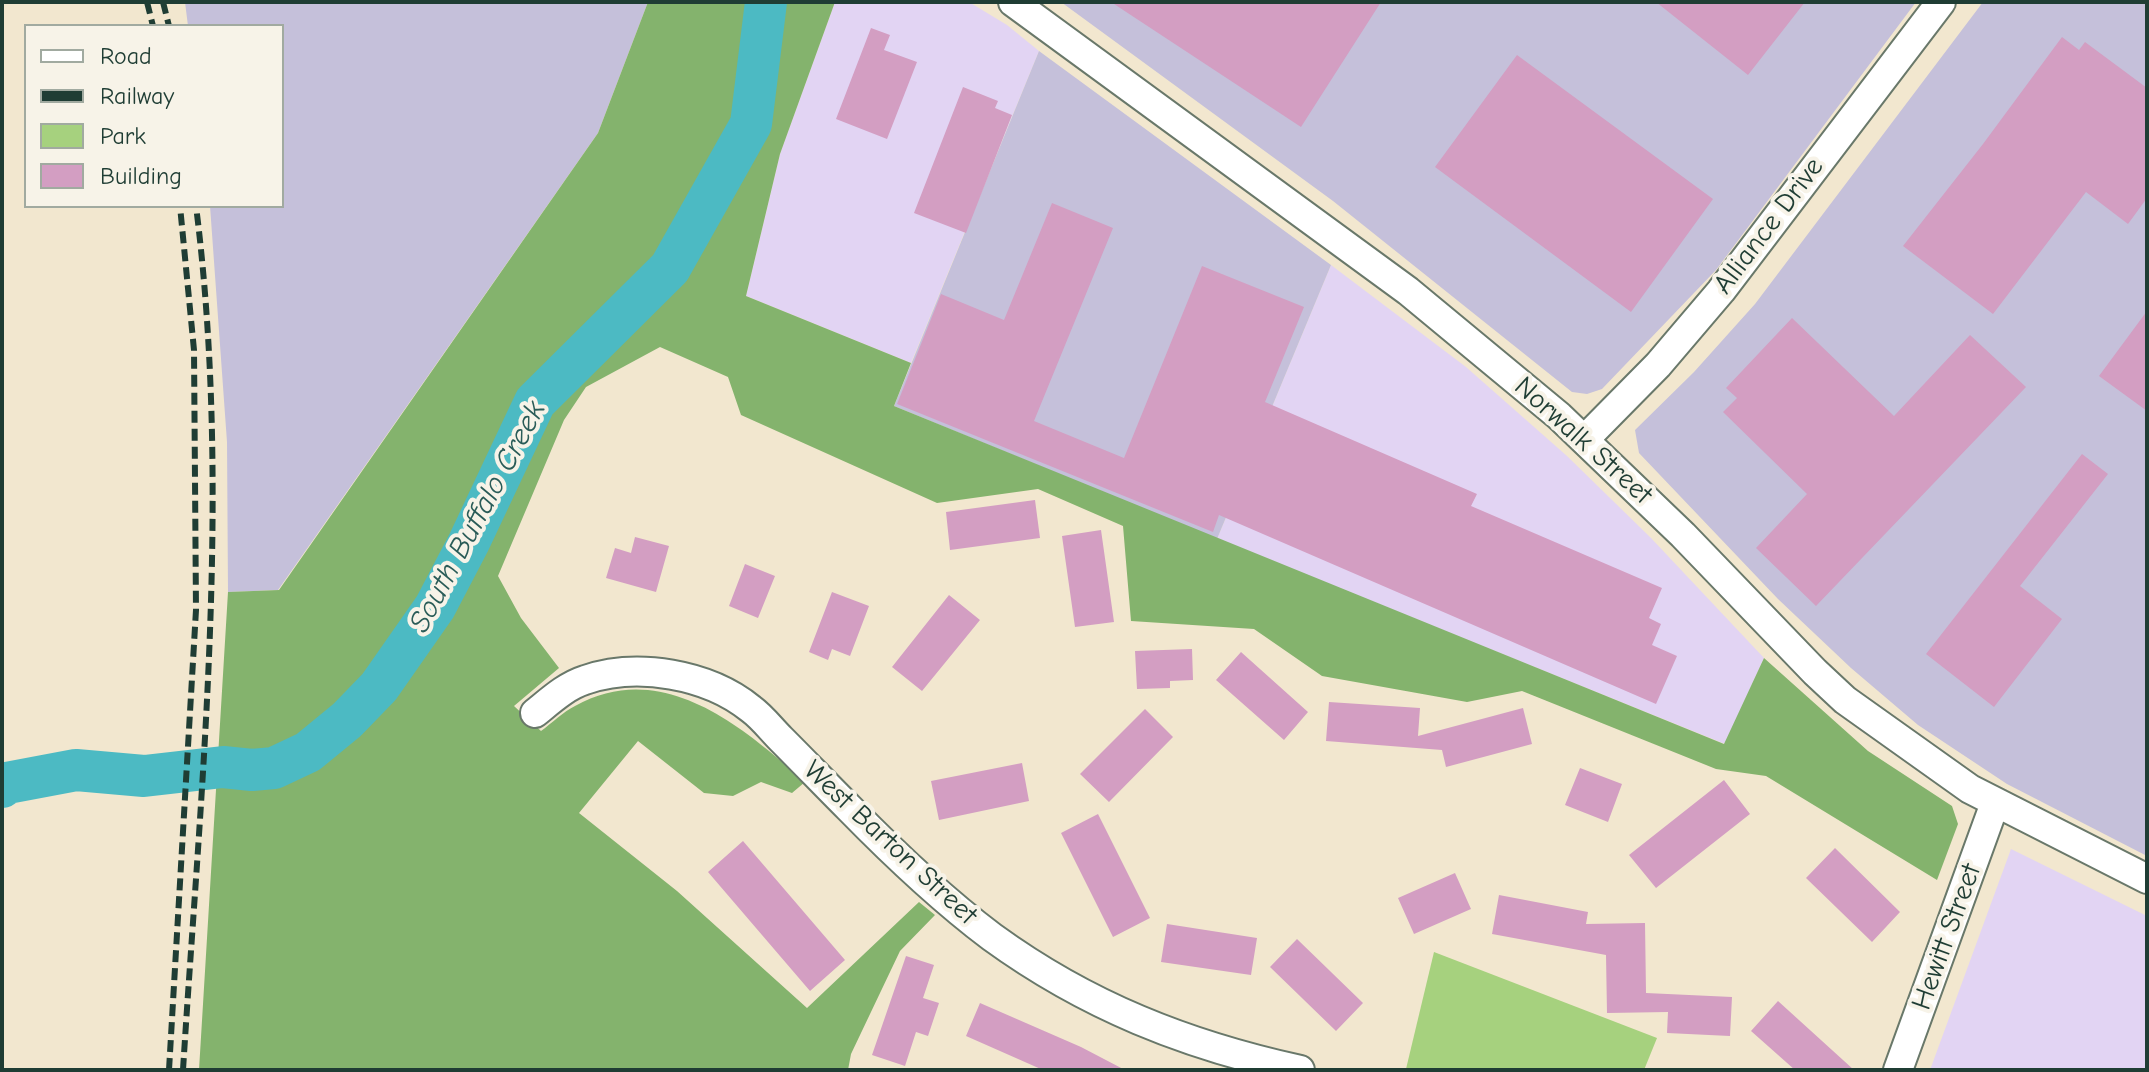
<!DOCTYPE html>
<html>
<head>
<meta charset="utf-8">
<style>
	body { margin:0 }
	#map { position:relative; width:2149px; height:1072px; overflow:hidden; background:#f2e7cf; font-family:"Comic Neue",sans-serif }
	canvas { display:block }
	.frame { position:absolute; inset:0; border:4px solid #1f3d34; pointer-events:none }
	.legend { position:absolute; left:24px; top:24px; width:260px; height:184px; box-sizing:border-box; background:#f7f3e8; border:2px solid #a1aaa0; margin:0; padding:10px 14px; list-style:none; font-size:24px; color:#1f3d34 }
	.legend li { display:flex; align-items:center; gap:16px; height:40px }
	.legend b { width:40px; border:2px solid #a1aaa0 }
</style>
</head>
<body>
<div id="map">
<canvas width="2149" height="1072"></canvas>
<div class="frame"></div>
<ul class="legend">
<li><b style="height:10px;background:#fff"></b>Road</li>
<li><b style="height:10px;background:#1f3d34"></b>Railway</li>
<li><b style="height:22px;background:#a6d17e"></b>Park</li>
<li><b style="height:22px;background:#d39ec2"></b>Building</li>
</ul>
</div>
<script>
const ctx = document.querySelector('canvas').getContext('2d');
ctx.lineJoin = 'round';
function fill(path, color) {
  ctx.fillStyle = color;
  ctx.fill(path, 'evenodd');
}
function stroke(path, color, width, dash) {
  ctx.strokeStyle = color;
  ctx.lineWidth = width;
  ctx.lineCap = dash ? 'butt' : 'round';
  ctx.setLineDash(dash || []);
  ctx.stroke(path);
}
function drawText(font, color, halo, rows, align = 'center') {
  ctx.font = font + ' "Comic Neue",sans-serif';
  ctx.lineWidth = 8;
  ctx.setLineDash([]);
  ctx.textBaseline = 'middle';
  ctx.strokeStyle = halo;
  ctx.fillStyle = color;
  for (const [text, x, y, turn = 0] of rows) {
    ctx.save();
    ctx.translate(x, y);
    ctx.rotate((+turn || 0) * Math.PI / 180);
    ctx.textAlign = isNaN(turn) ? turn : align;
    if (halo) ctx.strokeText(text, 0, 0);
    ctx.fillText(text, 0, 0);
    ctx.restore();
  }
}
fill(new Path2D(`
	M 835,2 L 969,2 L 1007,25 L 1039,51 L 911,363 L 746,296 L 780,154 Z
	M 1331,265 L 1466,367 L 1567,456 L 1651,538 L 1764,658 L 1725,744 L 1217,539 Z
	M 2011,849 L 2147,916 L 2147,1070 L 1930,1070 Z`), '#e2d4f3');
fill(new Path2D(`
	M 185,2 L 648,2 L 598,133 L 278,590 L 228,592 L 227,442 L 210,206 L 282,206 L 282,26 L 188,26 Z
	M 1061,2 L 1916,2 L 1716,270 L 1602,389 L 1587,394 L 1572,392 L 1333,201 Z
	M 1983,2 L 2147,2 L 2147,856 L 2007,784 L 1918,725 L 1851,668 L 1778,599 L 1639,453 L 1635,430 L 1694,372 L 1755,304 Z
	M 1039,51 L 1331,265 L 1217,539 L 894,406 Z`), '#c5c0da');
fill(new Path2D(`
	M 1434,952 L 1657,1038 L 1644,1070 L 1406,1069 Z`), '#a6d17e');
fill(new Path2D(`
	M 648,2 L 835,2 L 780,154 L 746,296 L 911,363 L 894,406 L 1724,744 L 1764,658 L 1868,751 L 1952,806 L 1958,824 L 1937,880 L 1766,776 L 1716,769 L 1522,691 L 1467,702 L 1322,676 L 1254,629 L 1131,621 L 1123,526 L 1038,489 L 937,503 L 741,415 L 728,377 L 660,347 L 586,387 L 564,420 L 498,576 L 521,618 L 559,668 L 514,706 L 541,731 C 552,723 563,712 575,706 C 663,657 744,728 805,782 L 792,793 L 761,782 L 733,796 L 704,793 L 638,741 L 579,813 L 677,891 L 807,1008 L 919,902 L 935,915 L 900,951 L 851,1054 L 848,1070 L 199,1070 L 228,592 L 279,590 L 598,133 Z`), '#84b36d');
stroke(new Path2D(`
	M 2,787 L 7,783 L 76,770 L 144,776 L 223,767 L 252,770 L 274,768 L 308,752 L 347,720 L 379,687 L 435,607 L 469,542 L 535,402 L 670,268 L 751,124 L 766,2`), '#4cbac3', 42);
fill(new Path2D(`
	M 1111,2 L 1381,2 L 1301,127 Z
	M 1656,2 L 1805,2 L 1748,75 Z
	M 871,28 L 890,35 L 884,50 L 917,62 L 887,139 L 836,119 Z
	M 2062,37 L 2079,50 L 2085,42 L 2147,88 L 2147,198 L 2128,224 L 2086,192 L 1993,314 L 1903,246 L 1983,144 Z
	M 1517,55 L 1713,199 L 1631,312 L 1435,167 Z
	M 963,87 L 998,101 L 995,108 L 1012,115 L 966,233 L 914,213 Z
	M 1052,203 L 1113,228 L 1034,421 L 1124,458 L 1202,266 L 1304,307 L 1265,402 L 1477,494 L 1471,506 L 1662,588 L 1649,618 L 1661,624 L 1652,645 L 1677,656 L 1656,704 L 1219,515 L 1213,532 L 897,404 L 941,294 L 1004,320 Z
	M 2147,311 L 2147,411 L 2099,376 Z
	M 1792,318 L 1894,416 L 1970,335 L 2026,387 L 1816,606 L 1756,548 L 1807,494 L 1723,412 L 1737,398 L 1726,388 Z
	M 2082,454 L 2108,474 L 2020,586 L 2062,619 L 1994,707 L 1926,654 Z
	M 1035,500 L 1040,538 L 950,550 L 946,512 Z
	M 1101,530 L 1114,622 L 1075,627 L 1062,536 Z
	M 635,537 L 669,546 L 656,592 L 606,578 L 615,548 L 631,553 Z
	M 745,564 L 775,576 L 758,618 L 729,606 Z
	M 832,592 L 869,606 L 850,656 L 832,649 L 828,660 L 809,652 Z
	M 949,595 L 980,620 L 922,691 L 892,667 Z
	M 1192,649 L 1193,680 L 1170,681 L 1170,688 L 1137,689 L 1135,651 Z
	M 1241,652 L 1308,712 L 1284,740 L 1216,680 Z
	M 1329,702 L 1420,708 L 1418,736 L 1523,708 L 1532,744 L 1446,767 L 1442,750 L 1326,741 Z
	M 1145,709 L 1173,737 L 1109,802 L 1080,774 Z
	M 1022,763 L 1029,801 L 939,820 L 931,781 Z
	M 1580,768 L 1622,784 L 1608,822 L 1565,805 Z
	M 1724,780 L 1750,814 L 1656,888 L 1629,855 Z
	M 1098,814 L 1150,918 L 1113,937 L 1061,833 Z
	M 743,841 L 845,960 L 810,991 L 708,872 Z
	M 1835,848 L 1900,912 L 1872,942 L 1806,878 Z
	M 1455,873 L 1471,909 L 1414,934 L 1398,898 Z
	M 1499,895 L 1588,912 L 1586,924 L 1645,923 L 1646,993 L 1732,997 L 1730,1036 L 1667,1033 L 1668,1012 L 1607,1013 L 1606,955 L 1492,934 Z
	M 1167,924 L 1257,938 L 1251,975 L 1161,962 Z
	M 1297,939 L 1363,1003 L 1336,1031 L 1270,967 Z
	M 906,956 L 934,965 L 923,998 L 939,1003 L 928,1036 L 916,1032 L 905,1066 L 872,1055 Z
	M 1778,1001 L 1854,1070 L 1795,1070 L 1751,1031 Z
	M 980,1003 L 1081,1047 L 1125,1070 L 1043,1070 L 966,1036 Z`), '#d39ec2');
const minor = new Path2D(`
	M 1013,2 L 1408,291 L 1559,416 L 1683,535 L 1815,672 L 1845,700 L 1970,789 L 2147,879
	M 1585,439 L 1658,365 L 1721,291 L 1941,2
	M 535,713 C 550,701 566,686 585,680 C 637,662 708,674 751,709 C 762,717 771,729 781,739 C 804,762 826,785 849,808 C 894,854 940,898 992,937 C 1087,1006 1186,1045 1300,1070
	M 1898,1070 L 1995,803`);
stroke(minor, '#69786a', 32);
stroke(minor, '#fff', 28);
stroke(new Path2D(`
	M 147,2 L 153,26
	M 163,2 L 169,26
	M 169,1070 L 196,610 L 194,350 L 180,206
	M 183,1070 C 201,783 232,492 196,206`), '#1f3d34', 6, [12, 6]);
drawText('28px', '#1f3d34', '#f7f3e8', [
	["Alliance Drive",1769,226,-53],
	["Norwalk Street",1583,441,42],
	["West Barton Street",890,843,43],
	["Hewitt Street",1947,937,-70]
]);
drawText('italic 30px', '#2a5c58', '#f7f3e8', [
	["South Buffalo Creek",478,517,-62]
]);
</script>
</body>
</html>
